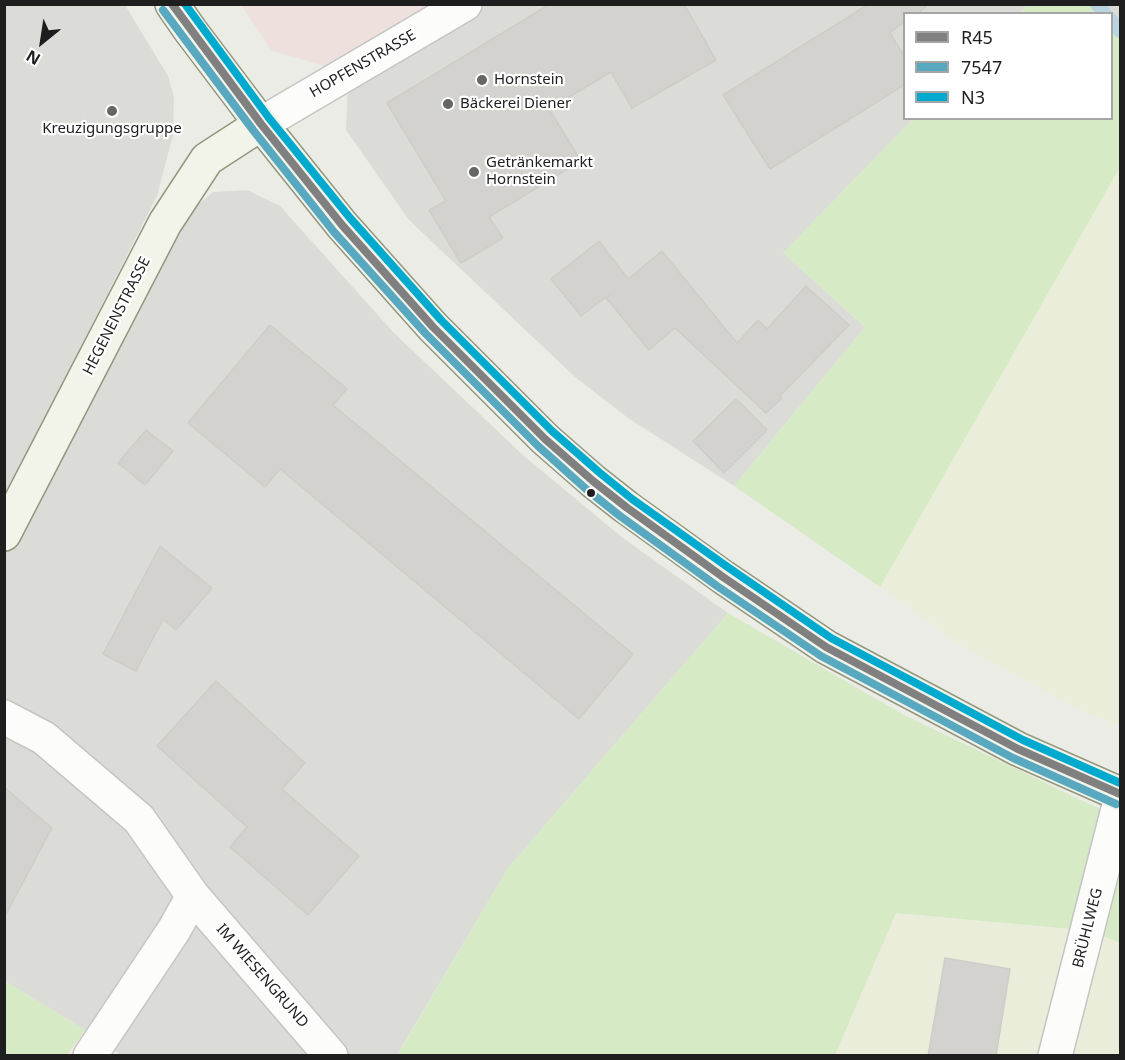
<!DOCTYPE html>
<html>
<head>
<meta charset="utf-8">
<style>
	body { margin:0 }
	#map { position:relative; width:1125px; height:1060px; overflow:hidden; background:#ecece7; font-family:"Noto Sans",sans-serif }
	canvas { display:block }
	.frame { position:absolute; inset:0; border:6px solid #1e1e1e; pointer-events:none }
	.legend { position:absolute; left:903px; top:12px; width:210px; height:108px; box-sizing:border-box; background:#fff; border:2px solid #a5a5a5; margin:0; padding:8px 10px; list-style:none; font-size:18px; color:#1e1e1e }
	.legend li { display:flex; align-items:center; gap:12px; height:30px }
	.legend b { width:30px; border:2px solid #a5a5a5 }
	.north { position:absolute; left:12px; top:12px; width:60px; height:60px; -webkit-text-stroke:4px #fff; paint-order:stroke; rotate:210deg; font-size:16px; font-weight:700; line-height:24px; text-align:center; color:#1e1e1e }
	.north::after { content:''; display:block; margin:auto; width:21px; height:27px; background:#1e1e1e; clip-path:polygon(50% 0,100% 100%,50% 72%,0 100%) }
</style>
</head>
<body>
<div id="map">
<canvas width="1125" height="1060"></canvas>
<div class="frame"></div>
<ul class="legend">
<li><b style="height:8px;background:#808080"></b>R45</li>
<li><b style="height:8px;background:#58a9c0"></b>7547</li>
<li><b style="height:8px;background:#00a9ce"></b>N3</li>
</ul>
<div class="north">N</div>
</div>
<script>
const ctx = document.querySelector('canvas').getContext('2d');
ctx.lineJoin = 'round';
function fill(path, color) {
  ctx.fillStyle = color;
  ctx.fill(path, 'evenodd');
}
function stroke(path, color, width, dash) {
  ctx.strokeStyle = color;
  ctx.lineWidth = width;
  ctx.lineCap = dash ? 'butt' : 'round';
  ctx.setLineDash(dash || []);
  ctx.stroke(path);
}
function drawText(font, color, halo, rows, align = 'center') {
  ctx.font = font + ' "Noto Sans",sans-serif';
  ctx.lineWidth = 4.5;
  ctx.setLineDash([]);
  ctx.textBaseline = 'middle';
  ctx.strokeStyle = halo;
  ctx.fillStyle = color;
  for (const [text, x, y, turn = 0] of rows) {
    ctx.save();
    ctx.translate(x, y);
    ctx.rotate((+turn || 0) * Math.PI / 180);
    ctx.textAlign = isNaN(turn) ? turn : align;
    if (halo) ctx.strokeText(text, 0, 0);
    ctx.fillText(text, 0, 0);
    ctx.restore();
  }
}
fill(new Path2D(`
	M 5,4 L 125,5 L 168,76 L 174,97 L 173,135 L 157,196 L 5,496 Z
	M 482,5 L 1028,5 L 1019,13 L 904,14 L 904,118 L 913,119 L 783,253 L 865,327 L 734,486 L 628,418 L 575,377 L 409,220 L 346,130 L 348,84 Z
	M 1094,5 L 1120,5 L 1120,36 L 1112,25 L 1112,14 L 1101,13 Z
	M 247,190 L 280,206 L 394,333 L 524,456 L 623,538 L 728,613 L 508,868 L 397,1055 L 117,1055 L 118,1053 L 85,1030 L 5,981 L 4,552 L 57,446 L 174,226 L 213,192 Z`), '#dbdbd8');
fill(new Path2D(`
	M 241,5 L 433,5 L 328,67 L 272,51 Z`), '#eee1dd');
fill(new Path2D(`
	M 1120,167 L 1120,726 L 1077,709 L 962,646 L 880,587 Z
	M 896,913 L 1083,930 L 1099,934 L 1120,943 L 1120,1055 L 835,1056 Z`), '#eaedda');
fill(new Path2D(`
	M 1028,5 L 1094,5 L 1101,13 L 1019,13 Z
	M 1112,25 L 1120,36 L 1120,167 L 880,587 L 734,486 L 865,327 L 783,253 L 913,119 L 1112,118 Z
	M 728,613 L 904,715 L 1083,801 L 1120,817 L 1120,943 L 1099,934 L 1083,930 L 896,913 L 835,1055 L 397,1056 L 508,868 Z
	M 5,981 L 85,1030 L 67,1055 L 5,1055 Z`), '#d5eac5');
stroke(new Path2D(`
	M 1097,4 L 1105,14
	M 1112,21 L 1120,31`), '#bad4e0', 14);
const building = new Path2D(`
	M 550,4 L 684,4 L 716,60 L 632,108 L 611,72 L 549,109 L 581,161 L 489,217 L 503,238 L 461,263 L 429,210 L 446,201 L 387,103 Z
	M 869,4 L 929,4 L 917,14 L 904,14 L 904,22 L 890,33 L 904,56 L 904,85 L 770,169 L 723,95 Z
	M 599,241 L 628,279 L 662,251 L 737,343 L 758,320 L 767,329 L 806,286 L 849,325 L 780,396 L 782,398 L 766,413 L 675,328 L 649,350 L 606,298 L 611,293 L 581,316 L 551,279 Z
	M 270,325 L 347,389 L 333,405 L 633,654 L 579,719 L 280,469 L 265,487 L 188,423 Z
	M 736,399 L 767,430 L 724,473 L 693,441 Z
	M 146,430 L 173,451 L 145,485 L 118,463 Z
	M 160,546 L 212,588 L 176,630 L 163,619 L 136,671 L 103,654 Z
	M 216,681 L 305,763 L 282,789 L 359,856 L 308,915 L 230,847 L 247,827 L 157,746 Z
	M 4,787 L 52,828 L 4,918 Z
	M 945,958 L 1010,969 L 996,1056 L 928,1056 Z`);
fill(building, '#d3d2ce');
stroke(building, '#d0cdc8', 1.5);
const street = new Path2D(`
	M 261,124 L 465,4
	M 4,717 L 44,738 L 139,819 L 193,896 L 331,1056
	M 90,1056 L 174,930 L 193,896
	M 1055,1056 L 1120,801`);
const secondary = new Path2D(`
	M 172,4 L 190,30 L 261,124 L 342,225 L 433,327 L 545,439 L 593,481 L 626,507 L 723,577 L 826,647 L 1018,749 L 1120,794
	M 4,534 L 165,223 L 207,159 L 261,124`);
stroke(street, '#c5c5c3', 36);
stroke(secondary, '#92977e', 36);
stroke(street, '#fcfcfb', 33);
stroke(secondary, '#f2f4ea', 33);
stroke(new Path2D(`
	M 172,4 L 261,124 L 342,225 L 433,327 L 545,439 L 593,481 L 626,507 L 723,577 L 826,647 L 1018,749 L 1120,794`), '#808080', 8);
stroke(new Path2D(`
	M 163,10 L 253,130 L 334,232 L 426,334 L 538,446 L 586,489 L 620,516 L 717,586 L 821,656 L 1013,758 L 1116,804`), '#58a9c0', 8);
stroke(new Path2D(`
	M 185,4 L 269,118 L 350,218 L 441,320 L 552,431 L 600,473 L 632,499 L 729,568 L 831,638 L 1023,740 L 1120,783`), '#00a9ce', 8);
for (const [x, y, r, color] of [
	[482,80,6,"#666664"],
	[448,104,6,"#666664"],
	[112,111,6,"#666664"],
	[474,172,6,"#666664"],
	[591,493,5,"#1e1e1e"]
]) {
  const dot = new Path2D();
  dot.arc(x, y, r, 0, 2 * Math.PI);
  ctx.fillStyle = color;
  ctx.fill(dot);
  stroke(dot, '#fff', 2);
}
drawText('15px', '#1e1e1e', '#fff', [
	["HOPFENSTRASSE",363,64,-30],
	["HEGENENSTRASSE",117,316,-63],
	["BRÜHLWEG",1088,928,-76],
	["IM WIESENGRUND",262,976,49]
]);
drawText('15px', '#1e1e1e', '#fff', [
	["Hornstein",494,80],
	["Bäckerei Diener",460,104],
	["Kreuzigungsgruppe",112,129,"center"],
	["Getränkemarkt",486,163],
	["Hornstein",486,180]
], 'left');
</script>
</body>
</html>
